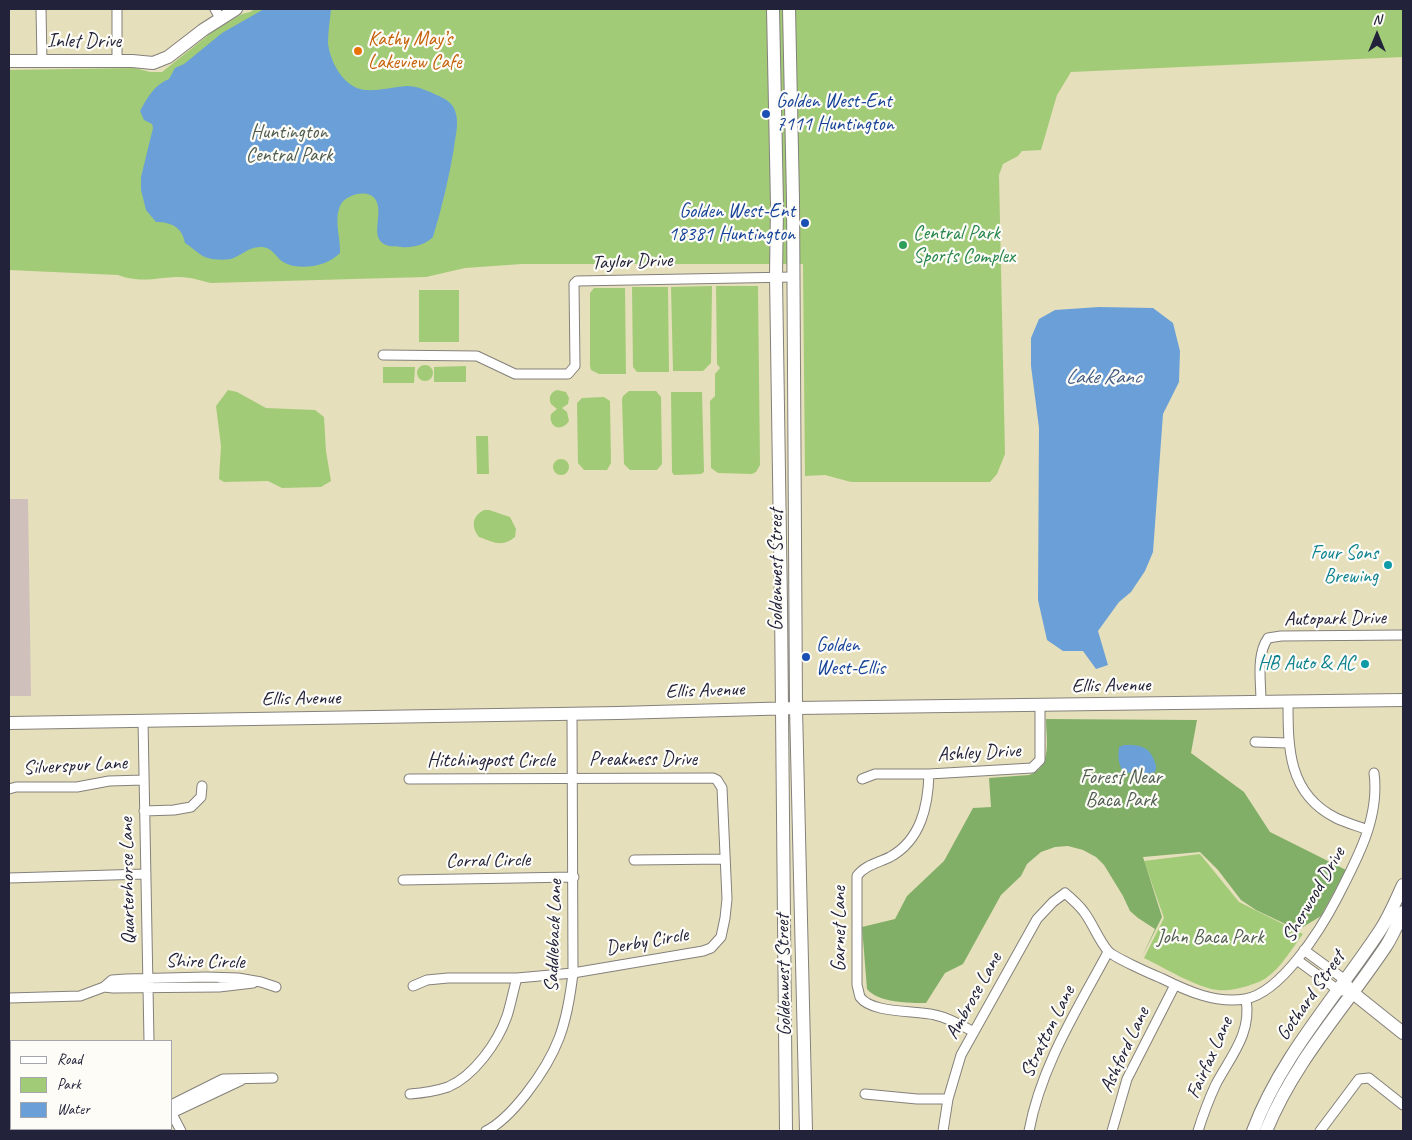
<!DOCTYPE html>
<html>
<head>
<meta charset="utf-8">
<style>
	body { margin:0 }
	#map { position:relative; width:1412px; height:1140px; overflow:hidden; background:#e6dfbb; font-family:Caveat,sans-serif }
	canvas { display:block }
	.frame { position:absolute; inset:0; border:10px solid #22223b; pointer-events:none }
	.legend { position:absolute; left:10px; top:1040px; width:162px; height:90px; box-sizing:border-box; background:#fdfcf7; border:1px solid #a5a5ac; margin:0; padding:6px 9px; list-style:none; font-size:15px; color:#22223b }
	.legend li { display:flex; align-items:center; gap:10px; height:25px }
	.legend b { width:25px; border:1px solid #a5a5ac }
	.north { position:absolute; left:1352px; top:10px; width:50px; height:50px; -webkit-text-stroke:4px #fdfcf7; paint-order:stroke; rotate:0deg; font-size:14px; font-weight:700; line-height:20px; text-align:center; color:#22223b }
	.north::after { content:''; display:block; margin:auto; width:18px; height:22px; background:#22223b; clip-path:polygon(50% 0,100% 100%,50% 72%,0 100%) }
</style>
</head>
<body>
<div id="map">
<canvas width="1412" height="1140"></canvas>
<div class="frame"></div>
<ul class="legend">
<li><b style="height:6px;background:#fff"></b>Road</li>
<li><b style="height:14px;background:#a2cb77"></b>Park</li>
<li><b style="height:14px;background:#6aa0d7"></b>Water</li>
</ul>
<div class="north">N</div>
</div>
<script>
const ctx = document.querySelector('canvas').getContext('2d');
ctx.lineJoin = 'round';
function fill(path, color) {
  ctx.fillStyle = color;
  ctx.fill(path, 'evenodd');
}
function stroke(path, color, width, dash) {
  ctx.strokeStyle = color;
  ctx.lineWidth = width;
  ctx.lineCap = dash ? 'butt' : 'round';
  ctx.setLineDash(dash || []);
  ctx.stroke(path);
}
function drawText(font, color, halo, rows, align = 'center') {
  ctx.font = font + ' Caveat,sans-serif';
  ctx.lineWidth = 4.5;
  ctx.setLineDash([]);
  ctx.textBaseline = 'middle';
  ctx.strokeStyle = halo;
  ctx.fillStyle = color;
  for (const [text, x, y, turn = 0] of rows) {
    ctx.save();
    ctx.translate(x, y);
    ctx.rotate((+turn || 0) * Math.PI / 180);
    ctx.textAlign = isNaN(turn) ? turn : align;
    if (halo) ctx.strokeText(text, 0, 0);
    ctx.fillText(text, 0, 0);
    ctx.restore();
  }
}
fill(new Path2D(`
	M 9,499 L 28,499 L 31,696 L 9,696 Z`), '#cfc0bb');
fill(new Path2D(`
	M 255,9 L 1403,9 L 1403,57 L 1071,72 L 1057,95 L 1041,150 L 1022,151 L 1018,156 L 1003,164 L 999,175 L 1005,454 L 997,474 L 990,482 L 851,482 L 825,475 L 805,476 L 803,264 L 522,264 L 465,268 L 426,277 L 211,283 C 202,281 190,277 180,277 C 157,277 142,284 118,275 L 9,270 L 9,70 L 135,68 L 150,72 L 162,72 L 216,29 L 242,14 L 250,12 Z
	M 712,286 L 711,363 L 703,371 L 673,371 L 671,287 Z
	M 716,286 L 758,286 L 760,465 L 756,472 L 752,474 L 718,473 L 711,468 L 710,401 L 715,396 L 715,374 L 720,368 L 717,364 Z
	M 632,287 L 668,287 L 669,372 L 637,372 L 633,367 Z
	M 594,288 L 625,288 L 626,374 L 599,374 L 591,370 L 590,366 L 590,293 Z
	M 419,290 L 459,290 L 459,342 L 419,342 Z
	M417 373a8 8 0 1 1 16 0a8 8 0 1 1-16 0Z
	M 466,366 L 466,382 L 434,382 L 434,367 Z
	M 383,367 L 415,367 L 414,383 L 383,383 Z
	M 228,390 L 237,392 L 266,408 L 315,410 L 324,417 L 326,451 L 331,481 L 321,487 L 282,488 L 268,481 L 224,482 L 219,479 L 221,446 L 216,406 Z
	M 557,390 L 566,392 L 569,398 L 568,404 L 562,408 L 567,412 L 569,421 C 561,433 548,427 551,414 L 557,409 L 551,404 C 548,397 551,392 557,390 Z
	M 629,391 L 656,391 L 661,397 L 662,464 L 657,470 L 630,470 L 624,464 L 622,400 L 623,396 Z
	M 671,392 L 702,392 L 704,472 L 701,474 L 674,475 L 672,472 Z
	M 604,397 L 610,401 L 611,463 L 607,470 L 584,470 L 578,463 L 577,403 L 582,398 Z
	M 476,436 L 488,436 L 489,474 L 477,474 Z
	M553 467a8 8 0 1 1 16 0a8 8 0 1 1-16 0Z
	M 484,510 L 489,510 L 510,517 L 516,529 L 515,537 C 501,548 494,542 479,537 C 471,527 472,516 484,510 Z
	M 1200,854 L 1239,902 L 1303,934 C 1292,948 1281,968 1266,978 C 1256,985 1230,992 1218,990 C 1197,988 1163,967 1144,958 L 1164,918 L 1144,861 Z`), '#a2cb77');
fill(new Path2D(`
	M 1046,719 L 1197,720 L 1191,753 L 1244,792 L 1270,832 L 1346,870 L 1321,916 L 1298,930 L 1256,910 L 1241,900 L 1218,870 L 1200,852 L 1143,857 L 1162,917 L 1142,957 L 1155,929 L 1138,918 L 1130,911 L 1123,896 L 1104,865 L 1096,857 L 1083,850 L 1068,846 L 1055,847 L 1041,852 L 1027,864 L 1021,876 L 1001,895 L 963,964 L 945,973 L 926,1003 C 910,1003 878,1003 867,989 L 862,927 L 895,919 L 907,896 L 944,861 L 973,808 L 991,807 L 989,778 L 1029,775 C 1053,767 1046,739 1046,719 Z`), '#81af68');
fill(new Path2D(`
	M 264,9 L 331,9 C 330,20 328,31 328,43 C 330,62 344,88 365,90 C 379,91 393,87 406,86 C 418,86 428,91 439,96 C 447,100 454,104 456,114 C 459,125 455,137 454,148 C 449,178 442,207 433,237 C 425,245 413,248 401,247 C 397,246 390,247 386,245 C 368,238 385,212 375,199 C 368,189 347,194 341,204 C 333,220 341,237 340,253 C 328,266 301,271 285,263 C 275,258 274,247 260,247 C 248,247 241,256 231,259 C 226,260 213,260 208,258 C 200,256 192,247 185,243 C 182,227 171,222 156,222 L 146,210 L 141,190 L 141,177 L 153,128 L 152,124 L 144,120 L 140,111 C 147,98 154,85 169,79 L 175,68 L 184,64 L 222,33 Z
	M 1099,307 L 1153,308 L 1173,323 L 1180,351 L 1179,382 L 1163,414 L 1153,552 L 1145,571 L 1131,592 L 1119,602 L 1098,631 L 1108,665 L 1096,669 L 1083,651 L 1063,651 L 1047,640 L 1038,600 L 1039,428 L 1031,366 L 1031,338 L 1039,319 L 1055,310 Z
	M 1124,745 C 1138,745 1148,745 1154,760 C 1156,765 1157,767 1155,772 L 1143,775 L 1138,771 L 1128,773 L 1122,770 C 1118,762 1118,756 1119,747 Z`), '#6aa0d7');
const street = new Path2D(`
	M 41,9 L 42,61
	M 117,9 L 117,61
	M 215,9 L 220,18
	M 383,355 L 477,356 L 515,374 L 568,374 L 575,366 L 574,284 L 577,281 L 793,277
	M 1261,702 C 1261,681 1256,655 1268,638 L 1281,636 L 1403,635
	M 1288,702 C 1288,748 1288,794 1336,818 C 1346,823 1358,826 1368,830
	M 143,720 L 149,1041
	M 1255,742 L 1288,743
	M 929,774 C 928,806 921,840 890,857 C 878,863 865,865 857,876 L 857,985 C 858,988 859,994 860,997 C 872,1014 916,1010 935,1015 C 949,1018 961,1025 974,1032
	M 409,779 L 713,778 L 717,780 L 722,788 L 727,899 L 725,918 L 721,937 L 711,948 L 703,951 L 573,973 L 517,978 L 448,978 L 427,980 L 413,986
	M 862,779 L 875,774 L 929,774 L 1032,768 L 1040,760 L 1040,705
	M 9,789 L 16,787 L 77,787 L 109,781 L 144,780
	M 144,811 L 174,810 L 191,807 L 201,797 L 202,786
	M 634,860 L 725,859
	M 9,878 L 146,874
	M 403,880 L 574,877
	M 1304,950 L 1345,980 L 1353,993
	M 1297,960 L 1338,990 L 1342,991
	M 104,987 L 113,988 L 219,987 L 253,983
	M 9,998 L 80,996 L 104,987 L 112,980 L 126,979 L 206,977 L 238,978 L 261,982 L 276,987
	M 9,1079 L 11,1078
	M 9,1093 L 11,1093
	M 410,1094 C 423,1093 436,1091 448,1087 C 474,1076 498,1042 507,1016 C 511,1004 513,991 517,978
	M 865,1094 L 917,1099 L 948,1099
	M 171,1105 L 223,1079 L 273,1078
	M 171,1112 L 181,1131
	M 172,1113 L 242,1080
	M 486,1131 C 502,1123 515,1108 526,1094 C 558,1053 567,1025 573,973 L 572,713
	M 943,1131 L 948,1099 L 961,1055 L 1037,919 L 1053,902 L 1065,893 C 1072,899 1079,905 1084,912 C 1093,924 1098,939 1108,951 C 1113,957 1151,974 1161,978 C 1187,991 1216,1004 1245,999 C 1281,993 1321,929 1337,898 C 1357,859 1380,818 1374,773
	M 1029,1131 C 1041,1066 1077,1010 1108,952
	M 1112,1131 L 1127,1079 L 1175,985
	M 1198,1131 C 1203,1115 1209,1099 1216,1084 C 1231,1056 1252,1033 1246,999
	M 1320,1131 L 1359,1079 L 1369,1078 L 1403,1105`);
const secondary = new Path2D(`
	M 773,9 L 777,205 L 776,276 L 781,605 L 786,1131
	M 789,9 L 793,199 L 796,708 L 806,1131
	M 9,61 L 132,61 L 153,63 L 168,57 L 203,30 L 236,9
	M 9,723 L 618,713 L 796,708 L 1403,700
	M 1353,993 L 1403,1033
	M 1253,1131 C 1281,1056 1337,996 1381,929 C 1390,915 1396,900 1403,885
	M 1266,1131 C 1295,1060 1344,1009 1386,946 C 1393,935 1398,923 1403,912`);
stroke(street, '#84807b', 11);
stroke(secondary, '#84807b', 14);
stroke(street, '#fff', 9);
stroke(secondary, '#fff', 12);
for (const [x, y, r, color] of [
	[358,51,5,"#e8710a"],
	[766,114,5,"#1a4fb4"],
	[805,223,5,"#1a4fb4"],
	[903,245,5,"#2e9e5b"],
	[1388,565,5,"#0f9aa8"],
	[806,657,5,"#1a4fb4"],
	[1365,664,5,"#0f9aa8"]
]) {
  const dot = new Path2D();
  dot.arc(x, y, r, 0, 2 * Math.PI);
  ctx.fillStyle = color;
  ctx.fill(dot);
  stroke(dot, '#fdfcf7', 2);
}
drawText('20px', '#c56008', '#fdfcf7', [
	["Kathy May’s",368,40],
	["Lakeview Cafe",368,63]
], 'left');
drawText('20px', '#22223b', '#fdfcf7', [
	["Inlet Drive",84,42],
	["Taylor Drive",632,262,-2],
	["Goldenwest Street",777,570,-90],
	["Autopark Drive",1335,619,-1],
	["Ellis Avenue",1111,686,-1],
	["Ellis Avenue",705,691,-2],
	["Ellis Avenue",301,699,-1],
	["Ashley Drive",979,753,-3],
	["Preakness Drive",643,760],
	["Hitchingpost Circle",491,761],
	["Silverspur Lane",75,766,-3],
	["Corral Circle",488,861,-1],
	["Quarterhorse Lane",128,881,-91],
	["Sherwood Drive",1314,895,-60],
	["Garnet Lane",840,929,-90],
	["Saddleback Lane",554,936,-88],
	["Derby Circle",647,942,-10],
	["Shire Circle",205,962,1],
	["Goldenwest Street",784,975,-91],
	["Ambrose Lane",974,996,-61],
	["Gothard Street",1311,996,-55],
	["Stratton Lane",1048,1032,-64],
	["Ashford Lane",1125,1050,-65],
	["Fairfax Lane",1210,1058,-66]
]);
drawText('20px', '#164399', '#fdfcf7', [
	["Golden West-Ent",776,102],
	["7111 Huntington",776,125],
	["Golden West-Ent",795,212,"right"],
	["18381 Huntington",795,235,"right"],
	["Golden",816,646],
	["West-Ellis",816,669]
], 'left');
drawText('20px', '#4f5d50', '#fdfcf7', [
	["Huntington",289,133],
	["Central Park",289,156],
	["Forest Near",1121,778],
	["Baca Park",1121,801],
	["John Baca Park",1210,938]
]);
drawText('20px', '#27864d', '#fdfcf7', [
	["Central Park",913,234],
	["Sports Complex",913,257]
], 'left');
drawText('20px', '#0d838f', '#fdfcf7', [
	["Four Sons",1378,554],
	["Brewing",1378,577],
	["HB Auto & AC",1355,664]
], 'right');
drawText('italic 21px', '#425b81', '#fdfcf7', [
	["Lake Ranc",1103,377]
]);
</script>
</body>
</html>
